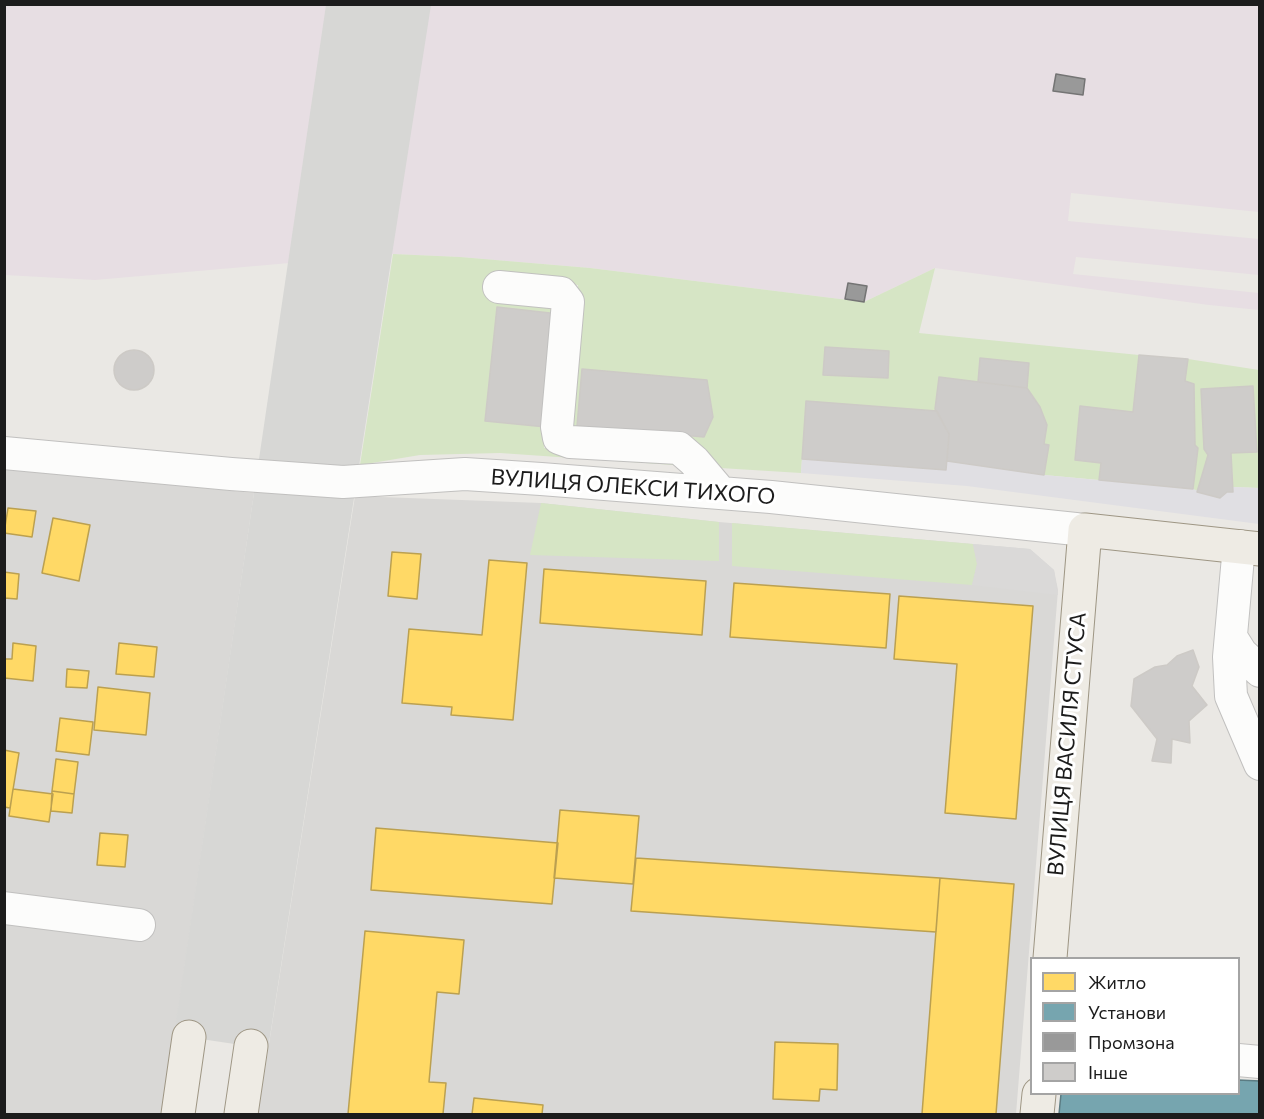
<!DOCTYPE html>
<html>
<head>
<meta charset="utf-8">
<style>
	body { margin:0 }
	#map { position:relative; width:1264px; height:1119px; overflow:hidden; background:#eae8e4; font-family:Commissioner,sans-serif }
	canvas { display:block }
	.frame { position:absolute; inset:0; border:6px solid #1c1c1c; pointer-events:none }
	.legend { position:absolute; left:1030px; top:957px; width:210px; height:138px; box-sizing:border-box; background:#fff; border:2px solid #a4a4a4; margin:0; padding:8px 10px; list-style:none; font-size:18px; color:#1c1c1c }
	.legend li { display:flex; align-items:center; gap:12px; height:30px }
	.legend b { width:30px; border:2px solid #a4a4a4 }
</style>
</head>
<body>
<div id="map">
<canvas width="1264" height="1119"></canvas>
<div class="frame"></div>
<ul class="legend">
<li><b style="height:16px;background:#ffd966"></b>Житло</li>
<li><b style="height:16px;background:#76a5af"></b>Установи</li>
<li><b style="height:16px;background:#999"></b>Промзона</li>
<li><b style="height:16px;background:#ceccca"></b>Інше</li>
</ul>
</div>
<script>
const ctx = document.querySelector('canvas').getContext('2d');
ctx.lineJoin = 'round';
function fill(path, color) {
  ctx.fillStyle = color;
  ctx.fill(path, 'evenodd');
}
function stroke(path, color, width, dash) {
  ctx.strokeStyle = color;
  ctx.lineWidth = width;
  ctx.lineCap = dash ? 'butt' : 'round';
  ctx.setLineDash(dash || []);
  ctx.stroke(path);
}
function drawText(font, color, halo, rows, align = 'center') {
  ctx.font = font + ' Commissioner,sans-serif';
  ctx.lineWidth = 6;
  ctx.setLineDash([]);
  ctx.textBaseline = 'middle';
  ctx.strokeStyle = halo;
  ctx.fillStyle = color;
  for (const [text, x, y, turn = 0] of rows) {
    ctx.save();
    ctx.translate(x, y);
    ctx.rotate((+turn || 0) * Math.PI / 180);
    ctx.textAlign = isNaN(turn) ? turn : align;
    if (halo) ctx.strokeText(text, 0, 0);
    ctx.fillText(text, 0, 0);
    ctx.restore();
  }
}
fill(new Path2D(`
	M 5,469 L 254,493 L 163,1114 L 5,1114 Z
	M 355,496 L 541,503 L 719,522 L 1030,549 L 1054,570 L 1058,590 L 1016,1114 L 258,1114 Z`), '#d9d8d6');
fill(new Path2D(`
	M 4,5 L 1259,5 L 1259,212 L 1071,193 L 1068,221 L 1259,239 L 1259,275 L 1076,257 L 1073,274 L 1259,293 L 1259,310 L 1209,305 L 935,268 L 864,302 L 590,268 L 460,257 L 393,254 L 95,280 L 5,275 Z`), '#e7dee3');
fill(new Path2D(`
	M 393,254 L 460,257 L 590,268 L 864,302 L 935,268 L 919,333 L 1139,355 L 1133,412 L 1080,407 L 1075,460 L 1101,463 L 1099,480 L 1044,475 L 1049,445 L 1044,444 C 1048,416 1043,411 1027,388 L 1029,363 L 981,359 L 978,382 L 940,377 L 937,411 L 806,402 L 801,473 L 704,467 L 700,458 L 682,442 L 568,433 L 578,285 L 497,277 L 496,296 L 559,303 L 559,314 L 497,308 L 485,420 L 546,427 L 544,448 L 679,456 L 688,466 L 500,453 L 420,455 L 360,465 ZM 825,348 L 889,351 L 888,378 L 823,375 ZM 582,369 L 706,380 L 713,417 L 704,437 L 577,426 Z
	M 1188,359 L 1259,370 L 1259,488 L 1233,487 L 1231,453 L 1257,452 L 1253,386 L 1204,449 L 1208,455 L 1197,492 L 1193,489 L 1198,448 L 1195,445 L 1194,384 L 1185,381 Z
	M 541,503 L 719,522 L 719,561 L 530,555 Z
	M 732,523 L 973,544 L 977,564 L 972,585 L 732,566 Z`), '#d6e5c5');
fill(new Path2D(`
	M 973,544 L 1030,549 L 1054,570 L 1058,595 L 972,585 L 977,564 Z`), '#dad9d8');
fill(new Path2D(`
	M 802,459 L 946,470 L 947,461 L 1044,475 L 1193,489 L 1220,498 L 1227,492 L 1233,491 L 1233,487 L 1259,488 L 1259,524 L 967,486 L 801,473 Z`), '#e0dfe3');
fill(new Path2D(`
	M 326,5 L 431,5 L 268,1049 L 174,1035 Z`), '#d7d7d5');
const homes = new Path2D(`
	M 8,508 L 36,511 L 32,537 L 4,533 Z
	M 53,518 L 90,525 L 79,581 L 42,573 Z
	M 392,552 L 421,554 L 417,599 L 388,596 Z
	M 489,560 L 527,563 L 513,720 L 451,715 L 452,707 L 402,703 L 409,629 L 482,635 Z
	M 544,569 L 706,581 L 702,635 L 540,623 Z
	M 4,572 L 19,574 L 17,599 L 4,598 Z
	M 734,583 L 890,594 L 886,648 L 730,637 Z
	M 899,596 L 1033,606 L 1016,819 L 945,813 L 957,664 L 894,659 Z
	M 13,643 L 36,646 L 33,681 L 4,678 L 4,659 L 12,659 Z
	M 119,643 L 157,647 L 154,677 L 116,674 Z
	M 67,669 L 89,671 L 87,688 L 66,687 Z
	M 98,687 L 150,693 L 146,735 L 94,730 Z
	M 60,718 L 93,722 L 89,755 L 56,751 Z
	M 4,750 L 19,753 L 10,808 L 4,807 Z
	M 56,759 L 78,762 L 74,794 L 52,791 Z
	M 13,789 L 53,794 L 49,822 L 9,816 Z
	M 52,791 L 74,794 L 72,813 L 51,811 Z
	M 560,810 L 639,816 L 633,884 L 554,878 Z
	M 376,828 L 558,843 L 552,904 L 371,890 Z
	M 100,833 L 128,835 L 125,867 L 97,865 Z
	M 636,858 L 940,878 L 936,932 L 631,911 Z
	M 940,878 L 1014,884 L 996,1114 L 922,1114 Z
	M 365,931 L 464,940 L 459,994 L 437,992 L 429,1082 L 446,1083 L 443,1114 L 348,1114 Z
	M 775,1042 L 838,1044 L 837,1090 L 820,1089 L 819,1101 L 773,1099 Z
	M 474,1098 L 543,1105 L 542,1114 L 472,1114 Z`);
fill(homes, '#ffd966');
stroke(homes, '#bba050', 1.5);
const public = new Path2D(`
	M 1238,1080 L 1260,1081 L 1260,1114 L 1059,1114 L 1061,1094 L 1238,1094 Z`);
fill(public, '#76a5af');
stroke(public, '#5b7c83', 1.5);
const industry = new Path2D(`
	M 1056,74 L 1085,79 L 1083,95 L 1053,91 Z
	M 848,283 L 867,286 L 864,302 L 845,299 Z`);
fill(industry, '#999');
stroke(industry, '#747474', 1.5);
const building = new Path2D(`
	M 497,307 L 559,314 L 546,427 L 485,421 Z
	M 825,347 L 889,351 L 888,378 L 823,375 Z
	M114 370a20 20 0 1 1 40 0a20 20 0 1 1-40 0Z
	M 1139,355 L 1188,359 L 1185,381 L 1194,384 L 1195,445 L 1198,448 L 1193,489 L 1099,480 L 1101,463 L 1075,460 L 1080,406 L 1133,412 Z
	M 980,358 L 1029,363 L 1027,388 L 978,382 Z
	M 582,369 L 707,380 L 713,417 L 704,437 L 577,426 Z
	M 939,377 L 1027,388 L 1040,407 L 1047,425 L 1044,444 L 1049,445 L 1044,475 L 947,461 L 949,434 L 935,409 Z
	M 1253,386 L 1257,452 L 1231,453 L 1233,492 L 1227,492 L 1220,498 L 1197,492 L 1208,455 L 1204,449 L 1201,389 Z
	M 806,401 L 937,411 L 949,434 L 946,470 L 802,459 Z
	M 1193,650 L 1199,667 L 1192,686 L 1207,705 L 1189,721 L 1190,743 L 1172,739 L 1171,763 L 1152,761 L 1157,739 L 1131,706 L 1134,679 L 1155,667 L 1167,665 L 1177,656 Z`);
fill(building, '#ceccca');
stroke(building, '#cdcac6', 1.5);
const minor = new Path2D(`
	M 499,287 L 561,293 L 568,302 L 557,427 L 559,438 L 570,442 L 679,448 L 694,461 L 721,493
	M 4,453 L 231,474 L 343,482 L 465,474 L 541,479 L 771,497 L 1085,530
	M 1239,546 L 1229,657 L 1231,696 L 1260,764
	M 1231,637 L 1241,653 L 1260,671
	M 4,908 L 139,925
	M 1238,1060 L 1260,1062`);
const major = new Path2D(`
	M 1050,958 L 1085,530 L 1260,549
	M 178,1114 L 189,1037
	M 241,1114 L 251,1046
	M 1037,1114 L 1039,1094`);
stroke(minor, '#c1c0bf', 34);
stroke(major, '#9e9684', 35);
stroke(minor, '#fcfcfb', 32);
stroke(major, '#eeebe4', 33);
drawText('22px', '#1c1c1c', '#fff', [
	["ВУЛИЦЯ ОЛЕКСИ ТИХОГО",633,487,4],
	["ВУЛИЦЯ ВАСИЛЯ СТУСА",1067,744,-85]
]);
</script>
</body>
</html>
